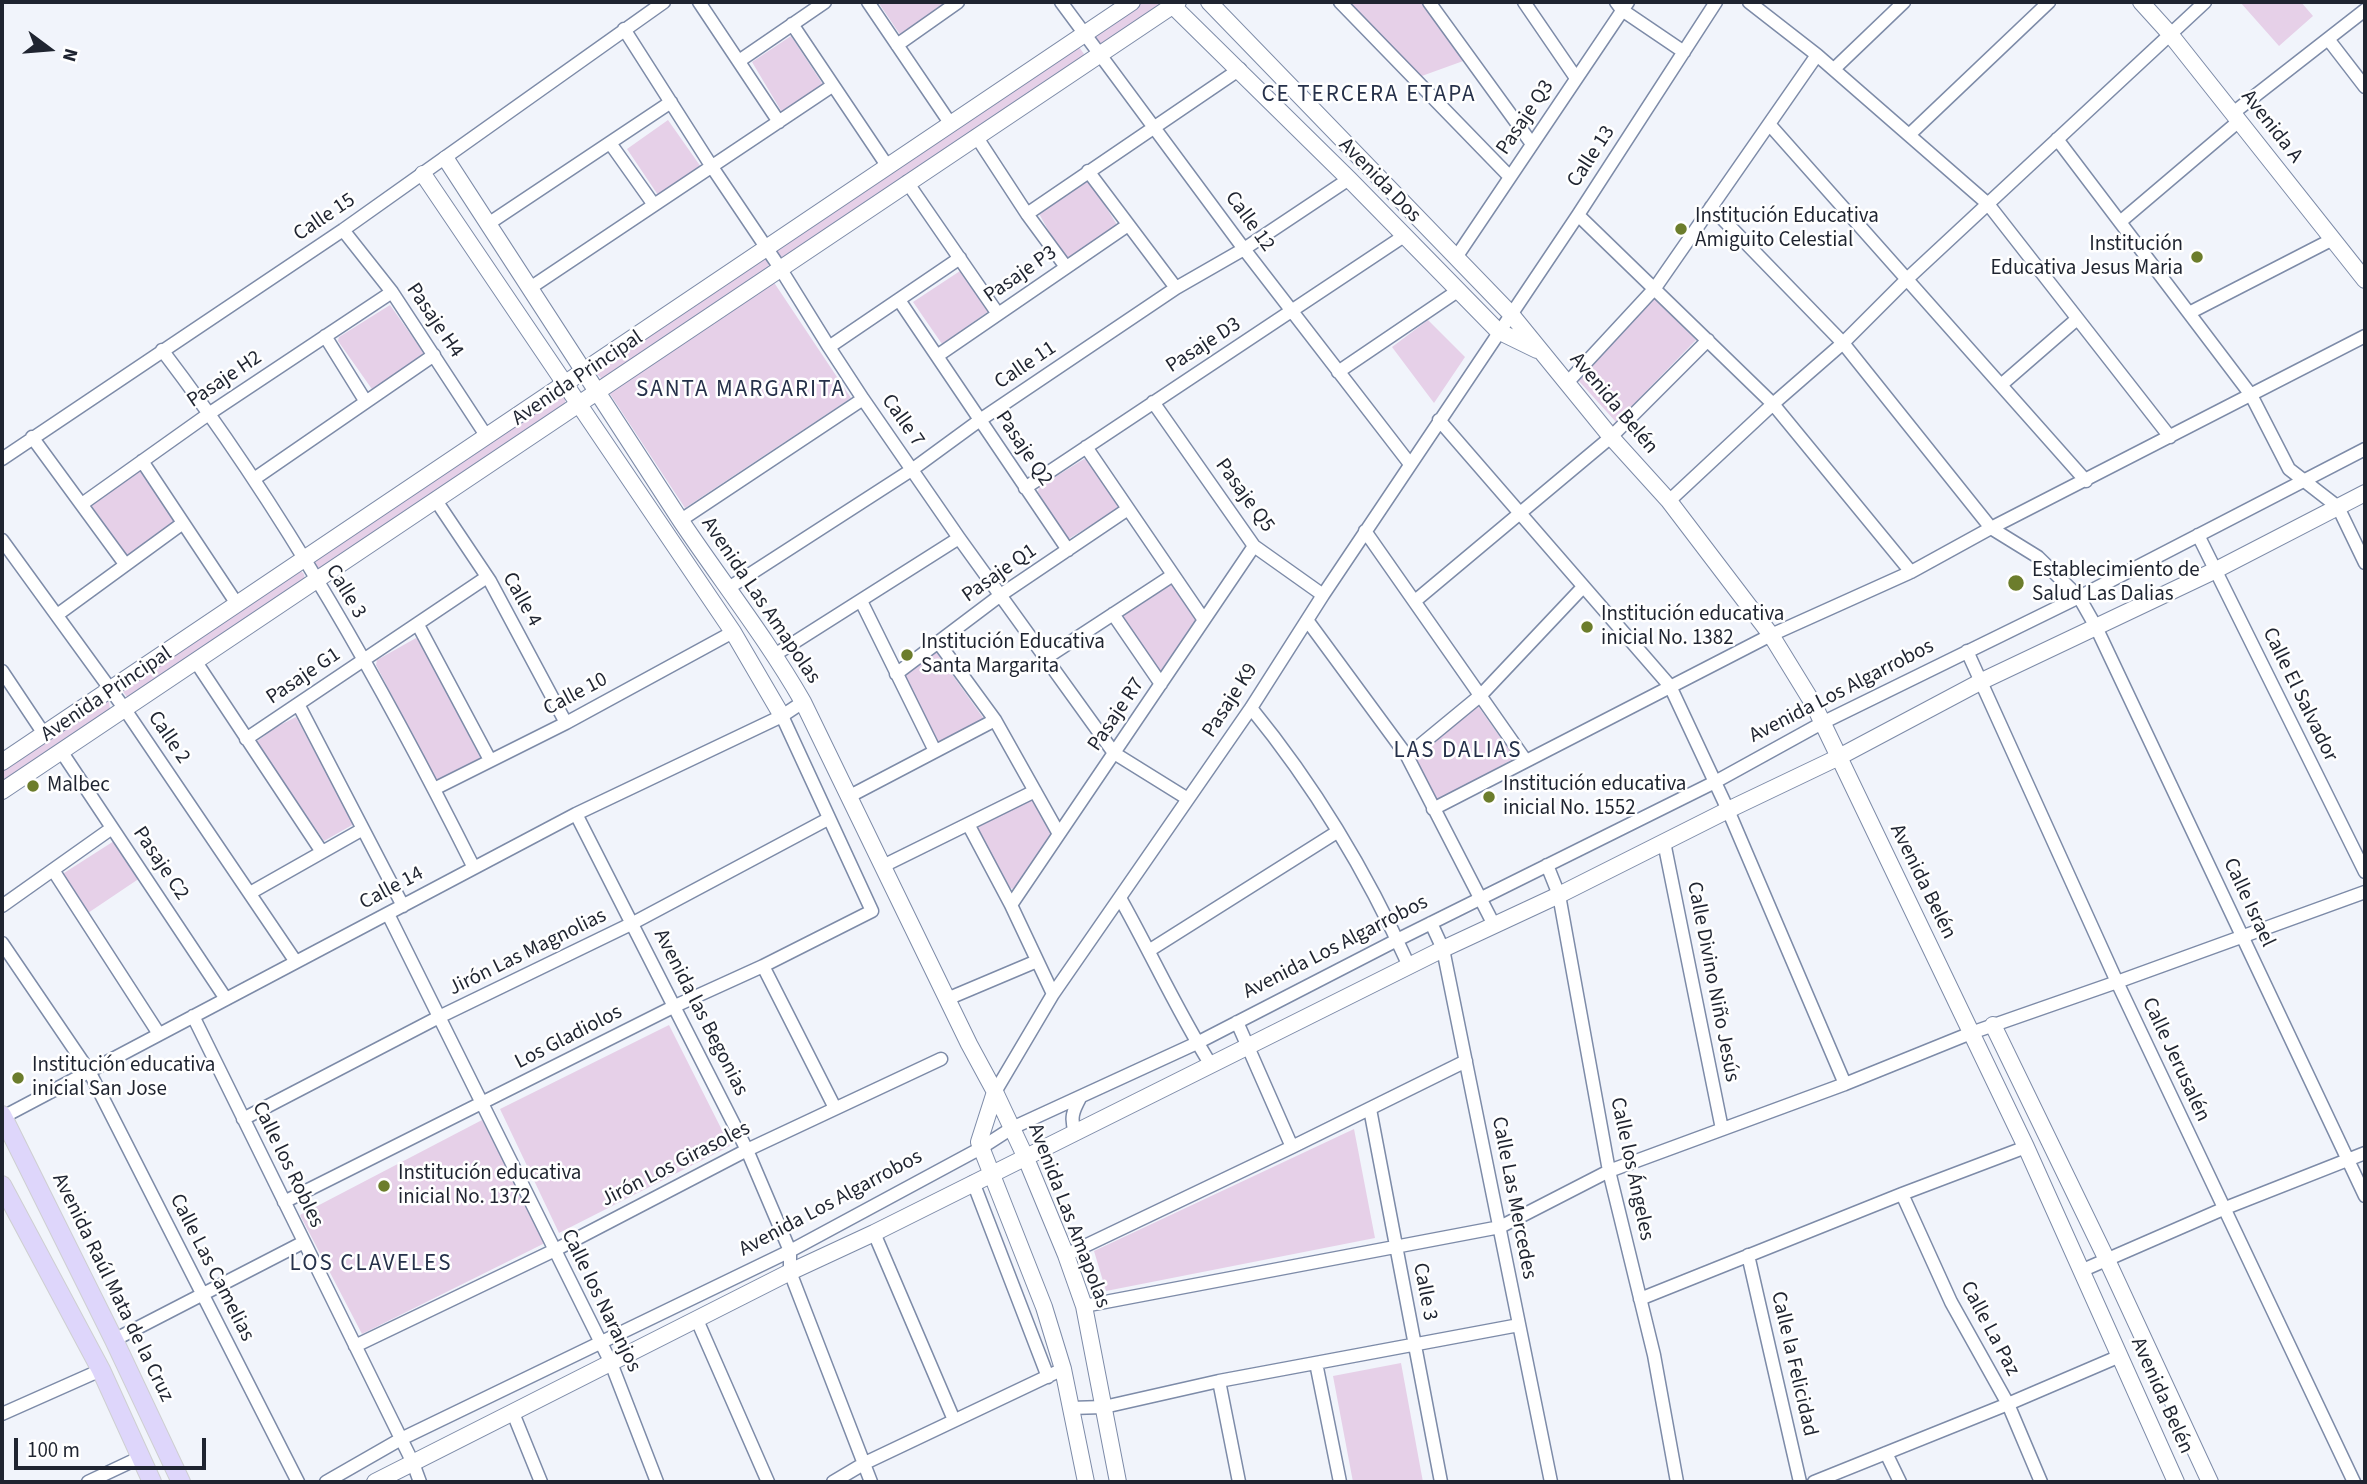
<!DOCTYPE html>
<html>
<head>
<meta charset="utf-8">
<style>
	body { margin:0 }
	#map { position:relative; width:2367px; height:1484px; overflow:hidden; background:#f1f4fb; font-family:"Source Sans 3",sans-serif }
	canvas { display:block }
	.frame { position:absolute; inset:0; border:4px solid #1f2430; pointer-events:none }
	.north { position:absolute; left:14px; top:14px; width:70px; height:70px; -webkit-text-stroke:5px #fff; paint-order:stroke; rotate:106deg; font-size:19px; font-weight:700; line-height:28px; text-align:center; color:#1f2430 }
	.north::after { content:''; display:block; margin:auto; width:24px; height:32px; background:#1f2430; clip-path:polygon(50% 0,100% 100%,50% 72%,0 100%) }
	.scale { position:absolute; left:14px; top:1438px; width:192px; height:32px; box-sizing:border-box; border:4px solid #1f2430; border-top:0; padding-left:9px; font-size:21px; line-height:24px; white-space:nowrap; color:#1f2430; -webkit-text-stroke:5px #fff; paint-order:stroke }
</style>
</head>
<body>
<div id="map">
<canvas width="2367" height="1484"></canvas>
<div class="frame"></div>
<div class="north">N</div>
<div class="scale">100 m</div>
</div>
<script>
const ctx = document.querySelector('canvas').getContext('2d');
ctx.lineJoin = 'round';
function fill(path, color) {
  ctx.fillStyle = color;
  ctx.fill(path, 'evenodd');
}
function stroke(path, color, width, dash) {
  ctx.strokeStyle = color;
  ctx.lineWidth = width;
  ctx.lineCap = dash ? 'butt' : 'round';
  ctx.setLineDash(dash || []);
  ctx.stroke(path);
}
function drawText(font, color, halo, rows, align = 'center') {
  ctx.font = font + ' "Source Sans 3",sans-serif';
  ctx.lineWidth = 5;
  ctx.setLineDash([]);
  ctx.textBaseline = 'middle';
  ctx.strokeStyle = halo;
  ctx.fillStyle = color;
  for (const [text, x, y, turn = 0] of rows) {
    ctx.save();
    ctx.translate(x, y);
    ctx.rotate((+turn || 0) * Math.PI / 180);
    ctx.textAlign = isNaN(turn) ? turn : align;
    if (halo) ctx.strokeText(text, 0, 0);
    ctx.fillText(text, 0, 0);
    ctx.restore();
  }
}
fill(new Path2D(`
	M 878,2 L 949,2 L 901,36 Z
	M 1143,2 L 1158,2 L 1159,4 L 1103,44 L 1096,42 L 1095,33 Z
	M 1349,2 L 1425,2 L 1466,60 L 1419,77 L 1346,4 Z
	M 2240,2 L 2301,2 L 2313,16 L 2279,46 Z
	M 791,36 L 824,86 L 783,114 L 752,62 Z
	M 1079,47 L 1084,54 L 1081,59 L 785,259 L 777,256 L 776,251 Z
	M 668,120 L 701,167 L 658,195 L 627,149 Z
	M 1089,180 L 1119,228 L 1070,260 L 1065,260 L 1038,212 Z
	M 763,258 L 767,259 L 769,267 L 603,380 L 596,373 L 598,369 Z
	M 960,271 L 989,311 L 942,344 L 913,302 Z
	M 769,275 L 851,398 L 685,508 L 606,388 Z
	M 1655,298 L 1696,340 L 1616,422 L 1578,380 Z
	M 390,305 L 426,356 L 374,392 L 338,341 L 339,337 Z
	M 1428,320 L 1465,357 L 1434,403 L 1392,347 Z
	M 560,395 L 565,397 L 565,406 L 319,570 L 315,569 L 312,562 Z
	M 1084,459 L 1091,461 L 1122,506 L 1067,540 L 1038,492 L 1039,487 Z
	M 143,467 L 177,521 L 127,557 L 91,505 Z
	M 300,570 L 304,574 L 305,580 L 127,697 L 121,689 Z
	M 1170,584 L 1175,585 L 1198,620 L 1163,672 L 1159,672 L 1121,616 Z
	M 416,638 L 420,640 L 482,761 L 437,782 L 376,665 L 377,660 Z
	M 936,652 L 984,719 L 936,744 L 903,673 Z
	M 105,700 L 109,702 L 110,709 L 2,784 L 2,768 Z
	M 1478,706 L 1515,758 L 1437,801 L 1414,756 Z
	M 296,717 L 354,824 L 324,841 L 256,742 L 276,727 Z
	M 1033,798 L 1054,835 L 1013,889 L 1010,888 L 977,828 L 979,824 Z
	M 114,841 L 140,878 L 88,913 L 64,878 L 64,873 Z
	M 669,1025 L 730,1146 L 559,1233 L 500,1109 Z
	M 482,1120 L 545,1243 L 362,1334 L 300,1215 Z
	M 1354,1129 L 1375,1238 L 1106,1291 L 1094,1251 Z
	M 1401,1363 L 1423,1482 L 1353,1482 L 1333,1376 Z`), '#e6d0e8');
const street = new Path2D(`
	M 699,2 L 779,122
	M 868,2 L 950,123
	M 1061,2 L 1244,249 L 1410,464
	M 1340,2 L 1510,177
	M 1429,2 L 1532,144
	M 1524,2 L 1576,78
	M 1616,2 L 1622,10 L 1684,52
	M 1749,2 L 1817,55 L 1988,204 L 2170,437
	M 792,24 L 888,167
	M 624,29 L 712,167 L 780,268 L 829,347 L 863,399 L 959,538 L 1114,753 L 1188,799
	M 2328,39 L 2365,87
	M 897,45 L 958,2
	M 739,61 L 825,2
	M 1834,69 L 1904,2
	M 2233,113 L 2365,10
	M 1769,124 L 2086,481
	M 1909,135 L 2049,2
	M 976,136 L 1027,214 L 1066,267
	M 2057,139 L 2251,395 L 2289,469 L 2338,507 L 2365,563
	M 610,143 L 654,205
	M 1088,171 L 1176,288
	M 907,182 L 998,314
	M 1711,207 L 1843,343 L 1991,528 L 2038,557 L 2079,597 L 2096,627 L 2365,1196
	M 1027,214 L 1240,69
	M 1578,215 L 1773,404 L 1911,572
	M 2120,222 L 2239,121
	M 488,224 L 671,102
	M 343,230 L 392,292 L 487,437
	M 1457,256 L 1628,2
	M 530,288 L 832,86
	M 899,300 L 1068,550
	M 2189,313 L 2333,239
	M 325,336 L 366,402
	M 829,347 L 960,258
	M 162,350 C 284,510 384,688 474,868
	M 937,356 L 1128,225
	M 1338,372 L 1459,290
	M 1567,383 L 1655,288 L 1817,55
	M 2001,385 L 2077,319
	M 1153,402 L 1254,546 L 1323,595
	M 1439,420 L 1670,686 L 1728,810 L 1845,1084
	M 32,437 L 125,564
	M 1086,447 L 1204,620
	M 2,459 L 343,230 L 664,2
	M 142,461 L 237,604
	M 254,479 L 434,355
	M 1025,488 L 1404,236
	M 435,499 L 490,581 L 566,723
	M 1669,501 L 1773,404 L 1843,343 L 1907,279 L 2205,2
	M 82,504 L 210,413 L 392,292
	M 681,520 L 863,399
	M 1365,531 L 1526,761
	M 2198,535 L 2365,872
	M 2,540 L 124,708 L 296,962
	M 727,589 L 913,469 L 980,420 L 1176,288 L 1244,249 L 1349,179
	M 861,601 L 935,751
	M 1415,601 L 1611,437 L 1708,340
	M 1113,614 L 1161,684
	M 57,615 L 183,523
	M 1307,620 L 1407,756 L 1494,925
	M 418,625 L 490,760
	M 938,642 L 995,720 L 1059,834
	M 1967,651 L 2117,982 L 2354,1482
	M 776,654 L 959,538
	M 1046,658 L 1173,575
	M 196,662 L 322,852
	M 2,671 L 44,734
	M 896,674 L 1002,594 L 1128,509
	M 298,704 L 403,906
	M 1251,708 C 1314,785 1368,875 1409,966
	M 246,739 L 487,577
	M 61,751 L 226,999
	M 1407,756 L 1481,695 L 1583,587
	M 434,789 L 566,723 L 733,632
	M 850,796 L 995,720
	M 1433,809 L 1771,635 L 1911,572 L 1991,528 L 2365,336
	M 576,814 L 747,1150 L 790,1251 L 790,1272 L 871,1482
	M 968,824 L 1011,905 L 1053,994
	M 1664,842 L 1722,1129
	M 1547,865 L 1559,895 L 1609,1171 L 1654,1355 L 1677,1482
	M 883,866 L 1035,791
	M 53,870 L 159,1034
	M 250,893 L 363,829
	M 1120,898 C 1151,953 1177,1011 1211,1065
	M 1011,905 L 1254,546
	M 2,906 L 112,828
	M 388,914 L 611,1363 L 657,1482
	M 1431,923 L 1443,949 L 1551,1482
	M 2,943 L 89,1071 L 298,1482
	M 1150,950 L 1337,832
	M 763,966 L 835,1108
	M 947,999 L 1037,961
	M 193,1016 L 413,1463 L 420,1482
	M 1237,1022 L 1292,1147
	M 995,1092 L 1053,994 L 1251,708 L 1323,595 L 1578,215 L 1716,2
	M 1370,1109 L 1441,1482
	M 3,1117 L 576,814 L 782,716 L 803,702
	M 243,1119 L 439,1017 L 633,923 L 828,819
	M 1075,1132 C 1070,1118 1073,1111 1080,1098
	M 973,1182 L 1048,1377
	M 1902,1194 L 1951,1302 L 2008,1404 L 2041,1482
	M 284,1202 L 675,1006 L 763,966 L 872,911 L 782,716
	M 874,1233 L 954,1420
	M 1066,1255 L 1292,1147 L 1466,1061
	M 1748,1255 L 1800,1482
	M 2083,1270 L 2223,1209 L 2365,1153
	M 1640,1299 L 1902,1194 L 2026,1147
	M 1084,1306 L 1500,1227 L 1609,1171 L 1845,1084 L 1971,1033 L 2117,982 L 2365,892
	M 697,1320 L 768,1482
	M 114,1340 L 304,1242
	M 355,1346 L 555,1250 L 747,1150 L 941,1059
	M 1316,1363 L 1340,1482
	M 1219,1381 L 1239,1482
	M 1070,1408 L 1104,1407 L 1219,1381 L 1519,1325
	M 513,1413 L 541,1482
	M 2,1414 L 101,1370
	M 1886,1453 L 1900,1482
	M 88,1482 L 141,1457
	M 326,1482 L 401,1439 L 790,1251 L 981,1148 L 1012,1128 L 1197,1043 L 1397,940 L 1715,782 L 1822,723 L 2079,597 L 2365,449
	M 833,1482 L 865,1463 L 1063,1369
	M 1814,1482 L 2008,1404 L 2120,1356`);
const secondary = new Path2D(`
	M 1169,2 L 1349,179 L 1498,331 L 1537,350
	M 1209,2 L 1510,313 L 1611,437 L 1669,501 L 1771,635 L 1814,705 L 2026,1147 L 2176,1482
	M 2141,2 L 2170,34 L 2365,280
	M 446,159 C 524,279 602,400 681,521 C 722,582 767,639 803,702 L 969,1044 L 995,1092 L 1025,1156 L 1066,1255 L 1084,1306 L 1118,1482
	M 423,174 L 733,632 L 782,716
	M 2,762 L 1132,2
	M 2,791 L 1178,2
	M 1993,1025 L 2107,1260 L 2210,1482
	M 995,1092 L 979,1142 L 1044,1307 L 1063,1369 L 1086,1482
	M 375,1482 L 790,1272 L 874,1233 L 1443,949 L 1559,895 L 1728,810 L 1839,757 L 1982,681 L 2216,570 L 2365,493`);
const primary = new Path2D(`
	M 2,1115 L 114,1340 L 181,1482
	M 2,1185 L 101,1370 L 152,1482`);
stroke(street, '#7d8ba8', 15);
stroke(secondary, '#7d8ba8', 18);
stroke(primary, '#cecfd1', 20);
stroke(street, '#fff', 12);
stroke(secondary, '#fff', 16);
stroke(primary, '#ded6fb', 18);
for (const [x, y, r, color] of [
	[1681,229,7,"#6c7d2c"],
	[2197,257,7,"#6c7d2c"],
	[2016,583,9,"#6c7d2c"],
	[1587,627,7,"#6c7d2c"],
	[907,655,7,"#6c7d2c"],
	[33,786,7,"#6c7d2c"],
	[1489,797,7,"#6c7d2c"],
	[18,1078,7,"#6c7d2c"],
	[384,1186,7,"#6c7d2c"]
]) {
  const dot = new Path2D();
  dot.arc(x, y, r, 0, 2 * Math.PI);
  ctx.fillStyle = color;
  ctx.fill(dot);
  stroke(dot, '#fff', 2.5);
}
drawText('21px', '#1f2430', '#fff', [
	["Pasaje Q3",1526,118,-56],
	["Avenida A",2271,127,52],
	["Calle 13",1592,157,-57],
	["Avenida Dos",1379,181,46],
	["Calle 15",325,218,-34],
	["Calle 12",1249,222,54],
	["Pasaje P3",1021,275,-35],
	["Pasaje H4",434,321,56],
	["Pasaje D3",1204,346,-33],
	["Calle 11",1026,366,-34],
	["Avenida Principal",578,379,-34],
	["Pasaje H2",225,380,-34],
	["Avenida Belén",1613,404,50],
	["Calle 7",902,421,55],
	["Pasaje Q2",1023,449,56],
	["Pasaje Q5",1244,496,54],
	["Pasaje Q1",1000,574,-35],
	["Calle 3",345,592,59],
	["Calle 4",521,600,61],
	["Avenida Las Amapolas",760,601,56],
	["Pasaje G1",304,677,-34],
	["Avenida Los Algarrobos",1842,692,-27],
	["Avenida Principal",107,695,-34],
	["Calle 10",576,695,-28],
	["Calle El Salvador",2299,695,64],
	["Pasaje K9",1231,701,-57],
	["Pasaje R7",1117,715,-56],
	["Calle 2",168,738,56],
	["Pasaje C2",160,864,56],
	["Avenida Belén",1922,882,64],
	["Calle 14",392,889,-28],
	["Calle Israel",2248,903,65],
	["Avenida Los Algarrobos",1336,948,-27],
	["Jirón Las Magnolias",528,953,-26],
	["Calle Divino Niño Jesús",1712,982,79],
	["Avenida las Begonias",700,1013,63],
	["Los Gladiolos",569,1038,-27],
	["Calle Jerusalén",2175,1060,65],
	["Calle los Robles",287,1165,64],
	["Jirón Los Girasoles",676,1165,-27],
	["Calle los Ángeles",1631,1169,78],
	["Calle Las Mercedes",1513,1198,79],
	["Avenida Los Algarrobos",831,1204,-28],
	["Avenida Las Amapolas",1068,1216,69],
	["Calle Las Camelias",211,1268,63],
	["Avenida Raúl Mata de la Cruz",112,1288,64],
	["Calle 3",1424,1292,79],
	["Calle los Naranjos",600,1301,64],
	["Calle La Paz",1989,1329,62],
	["Calle la Felicidad",1793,1364,77],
	["Avenida Belén",2161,1396,66]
]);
drawText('21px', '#1f2430', '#fff', [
	["Institución Educativa",1695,217],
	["Amiguito Celestial",1695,241],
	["Institución",2183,245,"right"],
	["Educativa Jesus Maria",2183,269,"right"],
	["Establecimiento de",2032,571],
	["Salud Las Dalias",2032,595],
	["Institución educativa",1601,615],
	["inicial No. 1382",1601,639],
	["Institución Educativa",921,643],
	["Santa Margarita",921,667],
	["Institución educativa",1503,785],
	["inicial No. 1552",1503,809],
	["Malbec",47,786],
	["Institución educativa",32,1066],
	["inicial San Jose",32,1090],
	["Institución educativa",398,1174],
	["inicial No. 1372",398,1198]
], 'left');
ctx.letterSpacing = '2px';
drawText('23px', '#26314a', '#fff', [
	["CE TERCERA ETAPA",1369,96],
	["SANTA MARGARITA",741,391],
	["LAS DALIAS",1458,752],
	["LOS CLAVELES",371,1265]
]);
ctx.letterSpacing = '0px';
</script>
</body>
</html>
